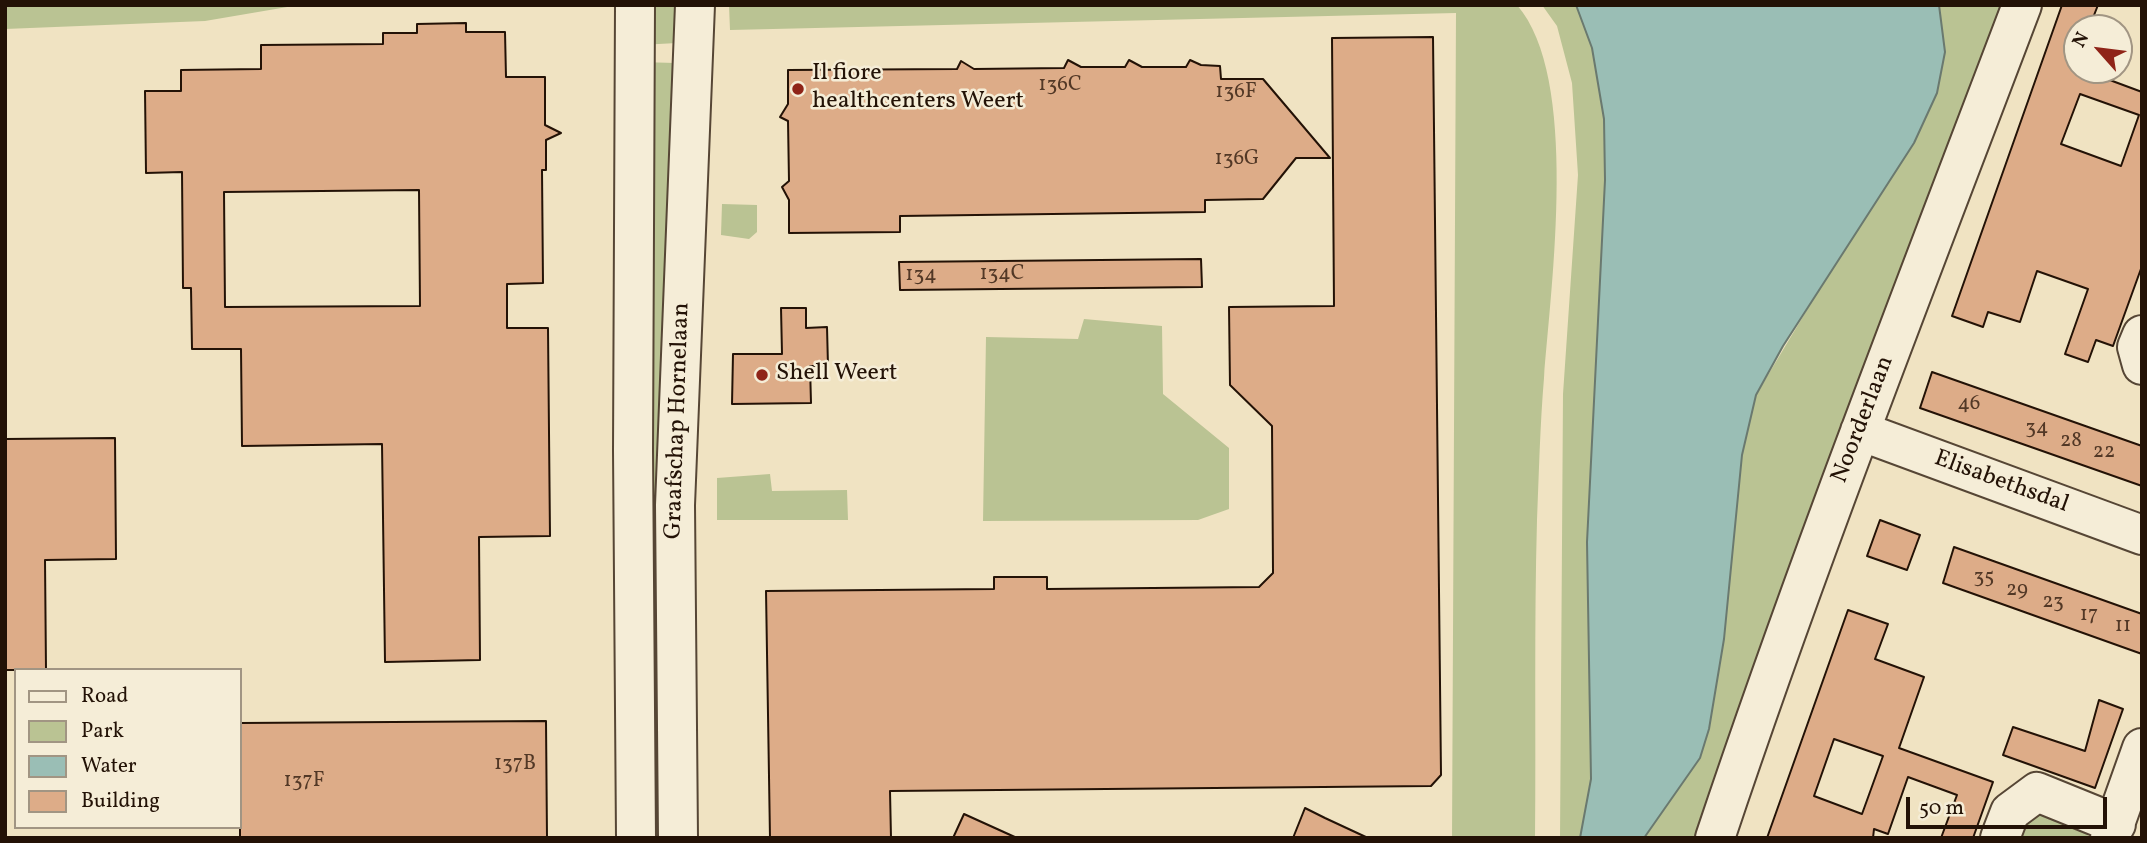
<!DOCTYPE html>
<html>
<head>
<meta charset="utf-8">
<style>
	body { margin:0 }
	#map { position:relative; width:2147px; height:843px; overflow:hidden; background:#f0e3c2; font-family:Vollkorn,serif }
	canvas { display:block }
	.frame { position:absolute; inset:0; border:7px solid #231206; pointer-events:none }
	.legend { position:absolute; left:14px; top:668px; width:228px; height:161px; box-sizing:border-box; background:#f5edd7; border:2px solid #a19583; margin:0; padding:9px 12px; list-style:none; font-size:21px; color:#231206 }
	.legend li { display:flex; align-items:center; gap:14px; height:35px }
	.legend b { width:35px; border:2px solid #a19583 }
	.north { position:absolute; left:2063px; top:14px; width:70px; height:70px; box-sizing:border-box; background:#f5edd7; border:2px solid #a19583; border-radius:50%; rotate:298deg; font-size:19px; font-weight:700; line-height:28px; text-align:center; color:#231206 }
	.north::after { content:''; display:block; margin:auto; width:24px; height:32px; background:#8f2418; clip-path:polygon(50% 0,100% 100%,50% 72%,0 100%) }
	.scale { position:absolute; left:1906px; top:797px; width:201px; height:32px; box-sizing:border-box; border:4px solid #231206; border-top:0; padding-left:9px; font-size:21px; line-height:24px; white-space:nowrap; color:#231206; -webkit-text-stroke:5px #f5edd7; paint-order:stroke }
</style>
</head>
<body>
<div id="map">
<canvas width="2147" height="843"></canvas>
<div class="frame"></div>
<ul class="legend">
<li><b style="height:9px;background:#f5edd7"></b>Road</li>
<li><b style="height:19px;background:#bac393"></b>Park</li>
<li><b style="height:19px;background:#9abeb5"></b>Water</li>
<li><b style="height:19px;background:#ddac88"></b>Building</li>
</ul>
<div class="north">N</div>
<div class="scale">50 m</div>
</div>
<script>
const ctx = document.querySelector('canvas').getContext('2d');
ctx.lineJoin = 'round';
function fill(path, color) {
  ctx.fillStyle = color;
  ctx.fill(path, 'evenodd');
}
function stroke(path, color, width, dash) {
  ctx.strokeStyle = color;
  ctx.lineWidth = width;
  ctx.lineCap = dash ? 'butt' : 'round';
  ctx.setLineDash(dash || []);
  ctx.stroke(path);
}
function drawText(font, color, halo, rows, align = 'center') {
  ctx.font = font + ' Vollkorn,serif';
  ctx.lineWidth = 5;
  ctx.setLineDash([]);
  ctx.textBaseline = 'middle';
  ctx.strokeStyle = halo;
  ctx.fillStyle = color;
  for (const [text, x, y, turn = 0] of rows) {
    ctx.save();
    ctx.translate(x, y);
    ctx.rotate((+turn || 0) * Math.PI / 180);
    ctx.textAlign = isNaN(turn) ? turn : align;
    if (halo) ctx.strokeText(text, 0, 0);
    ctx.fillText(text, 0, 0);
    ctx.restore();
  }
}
fill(new Path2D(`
	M 5,5 L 299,5 L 205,21 L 5,29 Z
	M 640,5 L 679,5 L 677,43 L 640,45 Z
	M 729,5 L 1517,5 C 1580,77 1551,285 1544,378 C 1540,425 1539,473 1537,520 C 1534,626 1536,732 1535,838 L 1452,838 L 1456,13 L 730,30 Z
	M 1542,5 L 1577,6 L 1592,48 L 1604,119 L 1605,180 L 1587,542 L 1591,779 L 1580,838 L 1560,838 L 1563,394 L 1578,175 L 1572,83 L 1557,26 Z
	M 1939,5 L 2005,5 L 1700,838 L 1644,838 L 1700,758 L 1709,729 L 1724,639 L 1742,455 L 1756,395 L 1937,93 L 1945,52 Z
	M 640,62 L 675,63 L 662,502 L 644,502 Z
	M 722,204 L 757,205 L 757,232 L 749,239 L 721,235 Z
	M 1084,319 L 1162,326 L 1163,394 L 1229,448 L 1229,509 L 1198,520 L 983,521 L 986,337 L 1078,339 Z
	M 770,474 L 772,491 L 847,490 L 848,520 L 717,520 L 717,478 Z
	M 654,624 L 659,625 L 665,838 L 648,838 L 648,626 Z
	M 2030,808 L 2087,828 L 2088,838 L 2010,838 Z`), '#bac393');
const water = new Path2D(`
	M 1576,5 L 1939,5 L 1945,52 L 1937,93 L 1914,143 L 1783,346 L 1756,395 L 1742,455 L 1724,639 L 1709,729 L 1700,758 L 1644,838 L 1580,838 L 1591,779 L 1587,542 L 1605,180 L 1604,119 L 1592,48 Z`);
fill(water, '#9abeb5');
stroke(water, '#6a796f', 2);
const building = new Path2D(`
	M 2062,5 L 2098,5 L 2089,28 L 2077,28 L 2077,70 L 2110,70 L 2107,79 L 2142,92 L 2142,266 L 2113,346 L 2096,340 L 2088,362 L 2065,354 L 2088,289 L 2037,271 L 2020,322 L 1988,312 L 1983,327 L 1952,316 ZM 2080,94 L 2139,115 L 2121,166 L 2061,144 Z
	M 466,23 L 466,32 L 505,32 L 506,77 L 545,77 L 545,125 L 561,133 L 546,140 L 546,170 L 542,170 L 543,283 L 507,284 L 507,328 L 548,328 L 550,536 L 479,537 L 480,660 L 385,662 L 382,444 L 242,446 L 241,349 L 192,349 L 191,288 L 183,288 L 182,172 L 146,173 L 145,91 L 181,91 L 181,70 L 261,69 L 261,45 L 383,44 L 383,33 L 417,33 L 417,24 ZM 419,190 L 420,306 L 225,307 L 224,192 Z
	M 1433,37 L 1441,775 L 1431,786 L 890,791 L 891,838 L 770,838 L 766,591 L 994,589 L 994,577 L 1047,577 L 1047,589 L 1259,587 L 1273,573 L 1272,426 L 1230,385 L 1229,307 L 1334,306 L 1332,38 Z
	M 1068,60 L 1081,67 L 1125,67 L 1129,60 L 1142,67 L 1186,67 L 1190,60 L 1201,65 L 1220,66 L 1221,79 L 1263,79 L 1330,158 L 1296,158 L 1263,199 L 1205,200 L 1205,212 L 900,216 L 900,232 L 789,233 L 789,200 L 782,187 L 789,181 L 788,121 L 780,117 L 788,104 L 788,70 L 957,69 L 961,61 L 974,69 L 1064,68 Z
	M 1201,259 L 1202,287 L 900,290 L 899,262 Z
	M 781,308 L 806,308 L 806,328 L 827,327 L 828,366 L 810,366 L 811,403 L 732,404 L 733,354 L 782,354 Z
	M 1932,372 L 2142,446 L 2142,486 L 1920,408 Z
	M 115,438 L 116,559 L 45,560 L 46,670 L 5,670 L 5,439 Z
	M 1880,520 L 1920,535 L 1907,570 L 1867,556 Z
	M 1954,547 L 2142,614 L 2142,654 L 1943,583 Z
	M 1848,610 L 1888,624 L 1875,659 L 1924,677 L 1899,748 L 1993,782 L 1973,838 L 1941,838 L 1957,795 L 1908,777 L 1888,834 L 1874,829 L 1873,838 L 1767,838 ZM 1834,739 L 1883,756 L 1862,814 L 1814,796 Z
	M 2099,700 L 2123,709 L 2095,788 L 2003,755 L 2013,727 L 2085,751 Z
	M 546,721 L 547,838 L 240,838 L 240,723 Z
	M 1305,808 L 1325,818 L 1368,838 L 1293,838 Z
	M 964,814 L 1017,838 L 953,838 Z`);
fill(building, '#ddac88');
stroke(building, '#231206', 2);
const minor = new Path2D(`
	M 635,5 L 633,450 L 636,838
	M 2142,335 L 2137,347 L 2142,365
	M 1860,431 L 2142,535
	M 678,838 L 675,505 L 695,5
	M 1715,838 C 1809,557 1917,282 2022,5
	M 2000,838 L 2010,812 L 2037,792 L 2116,824
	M 2110,838 L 2142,748`);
stroke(minor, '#564635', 42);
stroke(minor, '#f5edd7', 38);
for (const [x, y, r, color] of [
	[798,89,7,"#8f2418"],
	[762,375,7,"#8f2418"]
]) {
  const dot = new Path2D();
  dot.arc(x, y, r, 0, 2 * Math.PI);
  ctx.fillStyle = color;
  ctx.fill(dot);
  stroke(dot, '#f5edd7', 2.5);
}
drawText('21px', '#523826', null, [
	["136C",1060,86],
	["136F",1236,93],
	["136G",1237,160],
	["134C",1002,275],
	["134",921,276],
	["46",1969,405],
	["34",2037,429],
	["28",2071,442],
	["22",2104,453],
	["35",1984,578],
	["29",2017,591],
	["23",2053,603],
	["17",2089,616],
	["11",2123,627],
	["137B",515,765],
	["137F",304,782]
]);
drawText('24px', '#231206', '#f5edd7', [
	["Il fiore",812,75],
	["healthcenters Weert",812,103],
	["Shell Weert",776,375]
], 'left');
drawText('24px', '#231206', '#f5edd7', [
	["Noorderlaan",1864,420,-69],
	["Graafschap Hornelaan",679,421,-88],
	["Elisabethsdal",2001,483,20]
]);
</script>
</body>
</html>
